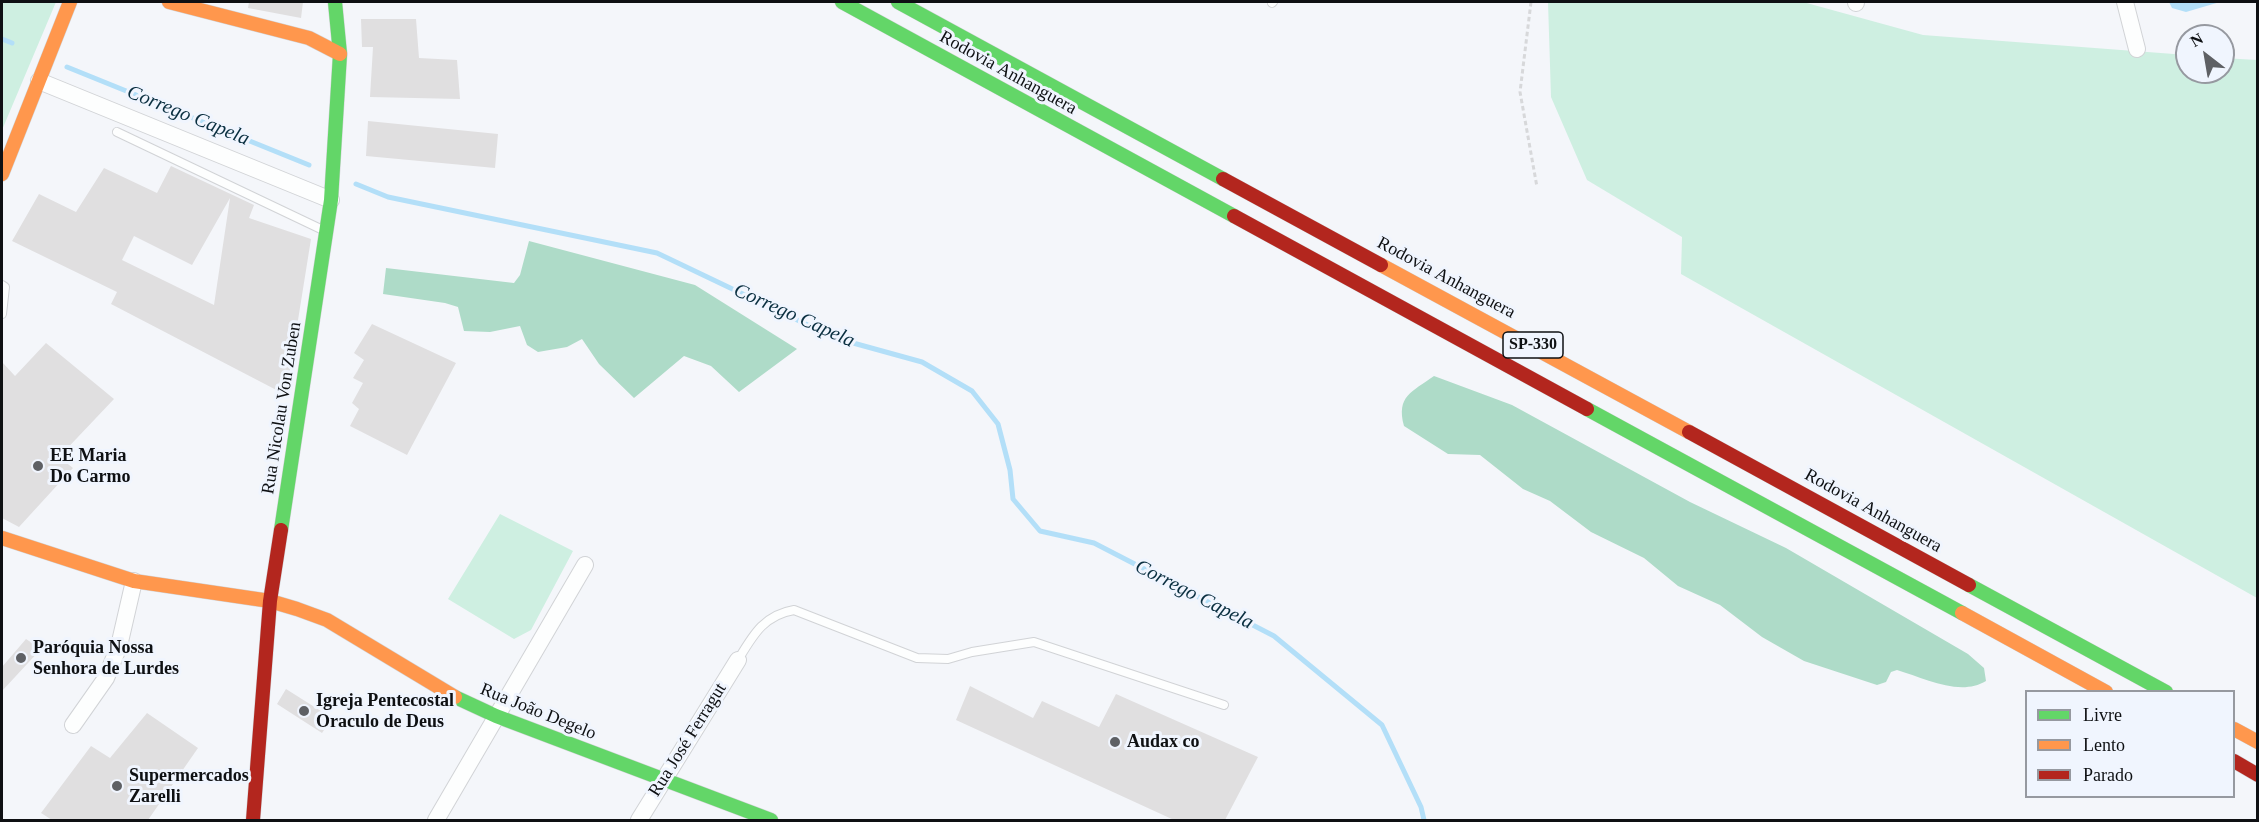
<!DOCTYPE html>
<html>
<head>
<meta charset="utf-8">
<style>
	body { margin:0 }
	#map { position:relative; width:2259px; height:822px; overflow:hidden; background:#f4f6fa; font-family:Georgia,serif }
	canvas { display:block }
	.frame { position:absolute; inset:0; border:3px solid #0e1013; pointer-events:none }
	.legend { position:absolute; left:2025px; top:690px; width:210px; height:108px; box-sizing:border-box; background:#f0f5fe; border:2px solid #9699a0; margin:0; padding:8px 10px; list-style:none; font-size:18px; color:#0e1013 }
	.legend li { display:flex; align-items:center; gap:12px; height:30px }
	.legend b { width:30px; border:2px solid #9699a0 }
	.north { position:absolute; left:2175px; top:24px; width:60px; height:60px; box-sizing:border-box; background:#f0f5fe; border:2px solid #9699a0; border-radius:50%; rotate:329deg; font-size:16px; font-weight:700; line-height:24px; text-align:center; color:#0e1013 }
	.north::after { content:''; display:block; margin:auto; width:21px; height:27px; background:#5e6064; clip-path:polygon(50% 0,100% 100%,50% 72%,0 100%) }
</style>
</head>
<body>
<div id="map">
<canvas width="2259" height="822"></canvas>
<div class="frame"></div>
<ul class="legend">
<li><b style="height:8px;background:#63d668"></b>Livre</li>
<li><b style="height:8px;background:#ff974d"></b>Lento</li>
<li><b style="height:8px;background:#b3261e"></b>Parado</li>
</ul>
<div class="north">N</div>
</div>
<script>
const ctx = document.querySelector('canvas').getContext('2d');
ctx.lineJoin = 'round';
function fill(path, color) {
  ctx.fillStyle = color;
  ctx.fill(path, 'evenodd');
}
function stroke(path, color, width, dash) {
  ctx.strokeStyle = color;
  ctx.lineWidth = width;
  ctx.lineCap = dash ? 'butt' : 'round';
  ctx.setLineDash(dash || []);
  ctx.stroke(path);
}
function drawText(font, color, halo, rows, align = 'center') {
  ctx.font = font + ' Georgia,serif';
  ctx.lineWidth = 6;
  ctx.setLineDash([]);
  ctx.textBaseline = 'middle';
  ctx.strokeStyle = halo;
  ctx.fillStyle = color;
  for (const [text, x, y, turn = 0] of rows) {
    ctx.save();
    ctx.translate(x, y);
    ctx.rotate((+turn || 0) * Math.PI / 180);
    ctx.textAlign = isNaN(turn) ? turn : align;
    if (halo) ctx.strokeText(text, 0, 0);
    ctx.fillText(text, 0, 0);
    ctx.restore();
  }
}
fill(new Path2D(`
	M 2,2 L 56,2 L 2,130 Z
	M 1548,2 L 1803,2 L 1923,35 L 2187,55 L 2187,72 L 2223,72 L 2223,58 L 2257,60 L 2257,598 L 1681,274 L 1682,237 L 1587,180 L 1551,97 Z
	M 500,514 L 573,551 L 531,630 L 514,639 L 448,599 Z`), '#ceefe1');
fill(new Path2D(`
	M 529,241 L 695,285 L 797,349 L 739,392 L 711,366 L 684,356 L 634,398 L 599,364 L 582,339 L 567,347 L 538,352 L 527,345 L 520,326 L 490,332 L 464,331 L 458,307 L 445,303 L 383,294 L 386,268 L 514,283 L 520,275 Z
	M 1434,376 L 1512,405 L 1690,502 L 1786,548 L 1968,654 L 1984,668 L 1986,681 C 1960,697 1924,678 1897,670 L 1891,672 L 1886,682 L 1877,685 L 1804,661 L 1762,637 L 1720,605 L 1678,586 L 1644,558 L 1591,532 L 1550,501 L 1523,489 L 1480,455 L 1448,454 L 1404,426 C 1396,396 1412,392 1434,376 Z`), '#aedbc8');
fill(new Path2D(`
	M 2169,2 L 2220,2 L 2186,12 L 2172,8 Z`), '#b3dff8');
stroke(new Path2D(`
	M 2,39 L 12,43
	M 67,67 L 309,165
	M 356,184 L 388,197 L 657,253 L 835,338 L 922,362 L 972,391 L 998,424 L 1010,470 L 1013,499 L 1040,531 L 1094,543 L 1274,636 L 1382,725 L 1421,807 L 1424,820`), '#b3dff8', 5);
fill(new Path2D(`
	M 249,2 L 303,2 L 301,18 L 248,8 Z
	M 361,19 L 416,19 L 419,58 L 457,60 L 460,99 L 370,97 L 373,47 L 362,47 Z
	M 368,121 L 498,134 L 495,168 L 366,156 Z
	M 171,166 L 254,205 L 249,218 L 311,239 L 286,395 L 111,304 L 117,292 L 12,241 L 39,194 L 76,212 L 104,168 L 157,193 ZM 230,198 L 214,305 L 122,260 L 134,236 L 192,265 Z
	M 372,324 L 456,363 L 407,455 L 350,426 L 359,409 L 352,403 L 363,383 L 353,378 L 364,360 L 354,353 Z
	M 46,343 L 114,399 L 59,457 L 73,468 L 19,527 L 2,518 L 2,362 L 15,376 Z
	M 26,639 L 41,649 L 2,691 L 2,667 Z
	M 970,686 L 1033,718 L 1042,701 L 1099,727 L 1116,694 L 1258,757 L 1225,820 L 1174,820 L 956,720 Z
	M 286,689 L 332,718 L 322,733 L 277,704 Z
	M 147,713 L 198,748 L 148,820 L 52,820 L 41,813 L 91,746 L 110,758 Z`), '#e0dfe0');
const lane = new Path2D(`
	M 1272,3 L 1273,2
	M 117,132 L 325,231
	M 2,285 L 5,287 L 2,314
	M 738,660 C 753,635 764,615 794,610 L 917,658 L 948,659 L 972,652 L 1034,642 L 1224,705`);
const street = new Path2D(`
	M 2125,2 L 2137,49
	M 1856,3 L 1856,2
	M 39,81 L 331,200
	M 73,725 L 106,678 L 119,646 L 134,581
	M 436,820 L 585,565
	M 639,820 L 738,660`);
const fast = new Path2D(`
	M 842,2 L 1234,216
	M 898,2 L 1223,179
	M 1587,409 L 1962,613
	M 281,530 L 331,200 L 340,54 L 335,2
	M 1969,585 L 2166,692
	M 455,697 L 496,716 L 771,820`);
const slow = new Path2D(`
	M 169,2 L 309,38 L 340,54
	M 2,174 L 70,2
	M 1381,265 L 1689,432
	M 2,538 L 134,581 L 270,601 L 297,609 L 327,620 L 455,697
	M 1962,613 L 2106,692
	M 2234,729 L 2258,742`);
const jam = new Path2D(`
	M 1223,179 L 1381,265
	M 1234,216 L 1587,409
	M 1689,432 L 1969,585
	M 2234,761 L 2258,775
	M 253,820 L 270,601 L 281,530`);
stroke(lane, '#d1d3d6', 10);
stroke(street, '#d1d3d6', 18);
stroke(fast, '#d1d3d6', 15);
stroke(slow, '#d1d3d6', 15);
stroke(jam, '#d1d3d6', 15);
stroke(new Path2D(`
	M 1531,2 L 1520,92 L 1537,187`), '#d7d8da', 3, [4.5, 3]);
stroke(lane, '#fdfefe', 8);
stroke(street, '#fdfefe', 16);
stroke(fast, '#63d668', 14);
stroke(slow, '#ff974d', 14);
stroke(jam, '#b3261e', 14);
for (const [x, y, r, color] of [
	[38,466,6,"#5e6064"],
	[21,658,6,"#5e6064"],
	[304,711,6,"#5e6064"],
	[1115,742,6,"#5e6064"],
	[117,786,6,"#5e6064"]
]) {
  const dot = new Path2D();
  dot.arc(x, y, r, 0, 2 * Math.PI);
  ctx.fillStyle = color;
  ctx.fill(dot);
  stroke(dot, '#f0f5fe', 2);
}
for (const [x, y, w] of [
	[1533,345,60]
]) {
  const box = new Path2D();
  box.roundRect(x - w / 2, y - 13, w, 26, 4.5);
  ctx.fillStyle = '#f0f5fe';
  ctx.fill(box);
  stroke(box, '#0e1013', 1.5);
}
drawText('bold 16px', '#0e1013', null, [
	["SP-330",1533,345]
]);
drawText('18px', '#0e1013', '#f0f5fe', [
	["Rodovia Anhanguera",1008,73,29],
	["Rodovia Anhanguera",1446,278,28],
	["Rua Nicolau Von Zuben",282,408,-81],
	["Rodovia Anhanguera",1873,511,29],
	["Rua João Degelo",538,712,22],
	["Rua José Ferragut",688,740,-58]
]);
drawText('bold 18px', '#0e1013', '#f0f5fe', [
	["EE Maria",50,456],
	["Do Carmo",50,477],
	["Paróquia Nossa",33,648],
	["Senhora de Lurdes",33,669],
	["Igreja Pentecostal",316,701],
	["Oraculo de Deus",316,722],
	["Audax co",1127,742],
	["Supermercados",129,776],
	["Zarelli",129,797]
], 'left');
drawText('italic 20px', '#0a2f40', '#f0f5fe', [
	["Corrego Capela",188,116,22],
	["Corrego Capela",794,316,24],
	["Corrego Capela",1194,595,27]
]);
</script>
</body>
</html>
